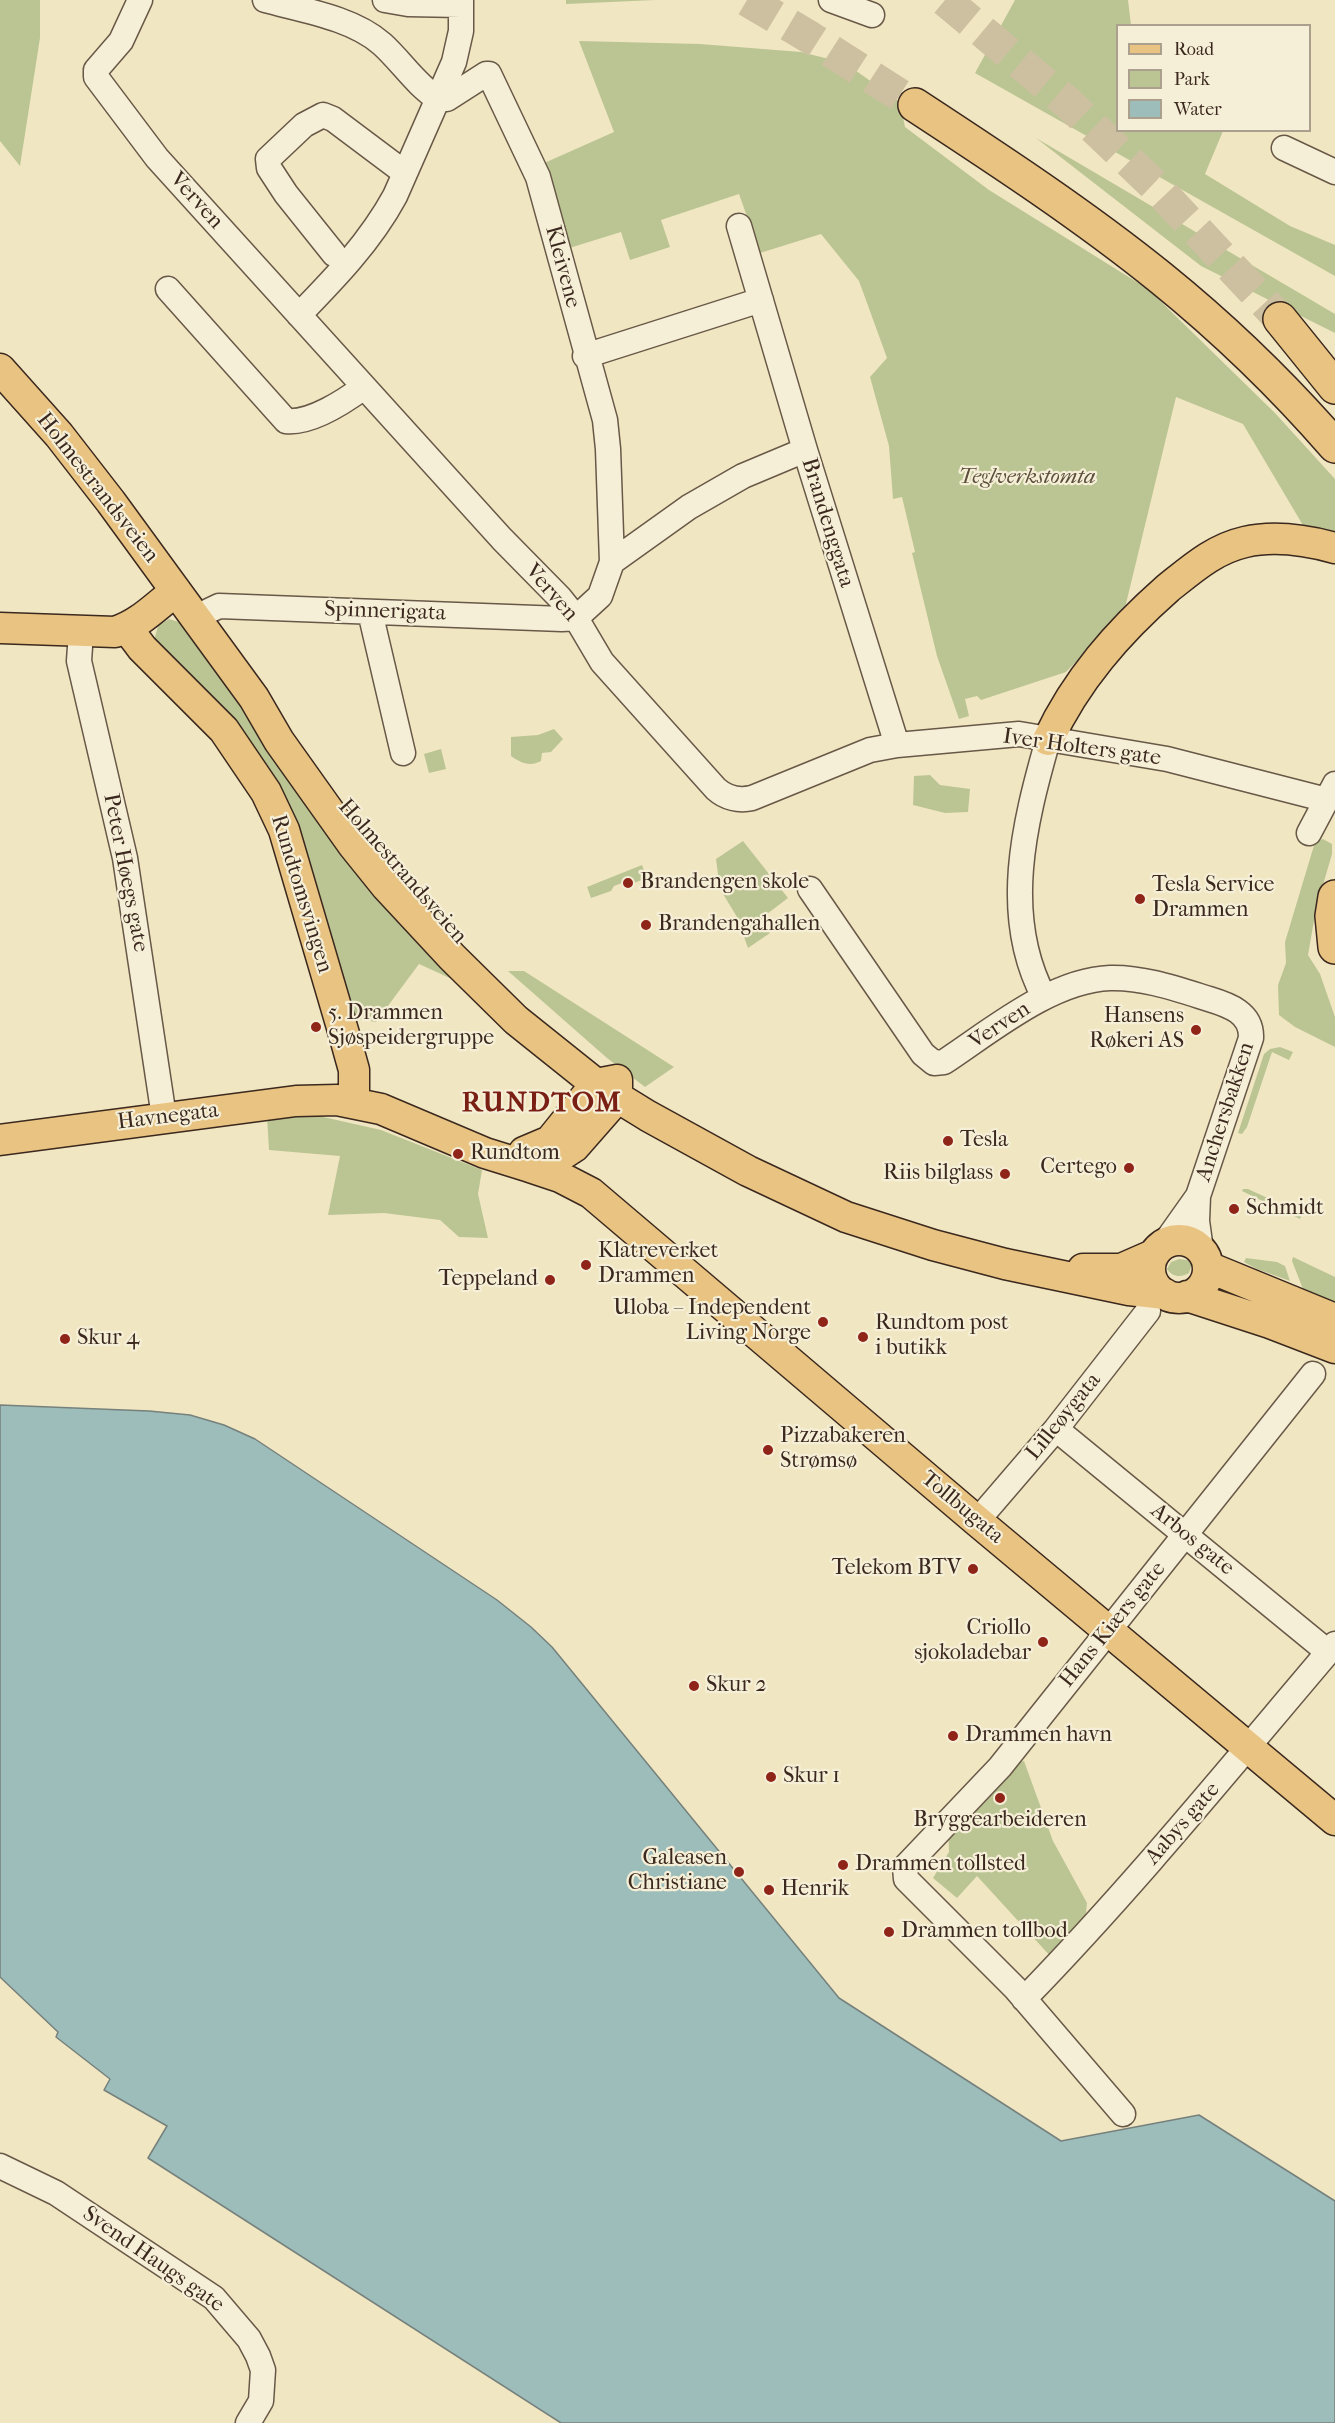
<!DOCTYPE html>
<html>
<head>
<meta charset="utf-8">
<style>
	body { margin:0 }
	#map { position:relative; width:1335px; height:2423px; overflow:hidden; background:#f1e6c2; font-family:"IM FELL French Canon",serif }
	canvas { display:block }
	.legend { position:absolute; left:1116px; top:24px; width:195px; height:108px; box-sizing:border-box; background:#f6efd7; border:2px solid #ab9f8d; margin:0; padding:8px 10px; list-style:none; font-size:18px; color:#3b281e }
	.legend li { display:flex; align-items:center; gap:12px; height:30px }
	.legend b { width:30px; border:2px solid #ab9f8d }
</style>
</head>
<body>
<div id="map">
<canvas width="1335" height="2423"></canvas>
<ul class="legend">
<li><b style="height:8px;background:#e8c381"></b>Road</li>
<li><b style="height:16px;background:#bbc593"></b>Park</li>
<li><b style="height:16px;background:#9dbdbb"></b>Water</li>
</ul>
</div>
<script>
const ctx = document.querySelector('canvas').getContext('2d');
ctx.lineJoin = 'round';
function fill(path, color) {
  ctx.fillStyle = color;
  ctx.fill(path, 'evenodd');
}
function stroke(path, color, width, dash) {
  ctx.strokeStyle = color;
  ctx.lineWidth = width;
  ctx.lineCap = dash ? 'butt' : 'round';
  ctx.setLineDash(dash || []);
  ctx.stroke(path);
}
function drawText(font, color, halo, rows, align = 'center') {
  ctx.font = font + ' "IM FELL French Canon",serif';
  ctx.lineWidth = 4.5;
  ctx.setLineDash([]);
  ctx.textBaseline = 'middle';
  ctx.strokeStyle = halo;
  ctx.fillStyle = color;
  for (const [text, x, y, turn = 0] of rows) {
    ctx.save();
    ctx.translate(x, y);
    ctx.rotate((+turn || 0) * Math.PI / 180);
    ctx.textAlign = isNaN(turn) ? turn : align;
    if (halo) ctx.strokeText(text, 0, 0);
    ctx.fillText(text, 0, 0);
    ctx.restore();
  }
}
fill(new Path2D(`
	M 0,0 L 40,0 L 40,38 L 20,166 L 0,141 Z
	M 566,0 L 655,0 L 566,4 Z
	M 1015,0 L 1128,0 L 1131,25 L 1118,26 L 1118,130 L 1223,131 L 1205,174 L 1290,226 L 1335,245 L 1335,276 L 975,73 Z
	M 579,41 L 700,44 L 801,52 L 845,63 L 900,102 L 905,127 L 989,190 L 1148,289 L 1275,413 L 1335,479 L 1335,534 L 1304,527 L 1243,424 L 1176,397 L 1124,612 L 1066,672 L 981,700 L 977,696 L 965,699 L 969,716 L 959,719 L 937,656 L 912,553 L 915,552 L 902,497 L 893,499 L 889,446 L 870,377 L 887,358 L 859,281 L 821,234 L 760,253 L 739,194 L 661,220 L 670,247 L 630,260 L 621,232 L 563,250 L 542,164 L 614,132 Z
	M 1036,138 L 1335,314 L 1335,333 L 1201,266 Z
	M 169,619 L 179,622 L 190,629 L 454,980 L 419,964 L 376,1022 L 348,1017 L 297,831 L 153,644 L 158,626 Z
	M 554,729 L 563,739 L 551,752 L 542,753 L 541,761 C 530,767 521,763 511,756 L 511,737 L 538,735 Z
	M 441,749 L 446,769 L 429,773 L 424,754 Z
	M 930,775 L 940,785 L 970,789 L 968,812 L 945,813 L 913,805 L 914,776 Z
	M 1323,839 L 1332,844 L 1332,854 L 1316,909 L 1308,955 L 1320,974 L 1335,1017 L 1335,1047 L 1295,1027 L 1279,1015 L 1278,985 L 1286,963 L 1285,942 L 1315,842 Z
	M 743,841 L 788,898 L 763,917 L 770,933 L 748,948 L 737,917 L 720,889 L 716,859 Z
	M 642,865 L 647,878 L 626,886 L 622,883 L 614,886 L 611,891 L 591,898 L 587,887 Z
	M 508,971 L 524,971 L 674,1067 L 645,1087 L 607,1058 Z
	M 1280,1047 L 1293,1052 L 1289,1060 L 1272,1052 L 1247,1127 L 1242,1134 L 1238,1133 L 1264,1054 L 1270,1049 Z
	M 310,1114 L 381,1130 L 482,1170 L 478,1194 L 488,1238 L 459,1237 L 440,1220 L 384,1213 L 328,1215 L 340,1156 L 269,1150 L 267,1116 Z
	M 1243,1189 L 1248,1189 L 1302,1214 L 1300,1219 L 1242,1191 Z
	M 1293,1257 L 1335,1277 L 1335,1309 L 1301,1296 L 1303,1289 L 1292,1261 Z
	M 1246,1258 L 1277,1262 L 1285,1266 L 1290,1281 L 1257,1269 L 1244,1262 Z
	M 1179,1259 L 1187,1260 L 1192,1264 L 1189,1273 C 1181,1278 1172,1277 1167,1269 L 1171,1262 Z
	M 1024,1761 L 1053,1841 L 1087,1903 L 1083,1939 L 1052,1958 L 977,1876 L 957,1898 L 933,1878 L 949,1852 L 948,1823 L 1001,1768 Z`), '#bbc593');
const water = new Path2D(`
	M 0,1405 L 149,1411 L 190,1415 L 224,1425 L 255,1439 L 497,1600 L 531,1627 L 552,1647 L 839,1998 L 1061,2141 L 1199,2115 L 1335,2201 L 1335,2423 L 561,2423 L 148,2158 L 167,2126 L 104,2090 L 110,2079 L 56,2037 L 58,2032 L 0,1977 Z`);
fill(water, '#9dbdbb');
stroke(water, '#76817c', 1.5);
stroke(new Path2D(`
	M 747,0 L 811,38 L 915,105
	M 945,0 L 1068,103 L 1157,188 L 1280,319`), '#cdc0a1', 33, [33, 16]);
const minor = new Path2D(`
	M 140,0 L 121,41 L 96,70 L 96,77 L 157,158 L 502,539 L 560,598 L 576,618 L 602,662 L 716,789 C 726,798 739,801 752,798 L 870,750 L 897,745 L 1019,734 L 1167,759 L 1327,800
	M 265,0 C 302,10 353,18 382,44 C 401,61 416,85 438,99
	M 385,0 L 408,4 L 461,5
	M 831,0 L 872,15
	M 438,99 L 447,99 L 486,74 L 489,74 L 538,177 L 605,420 L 608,449 L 612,562 L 600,596 L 576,618
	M 1284,148 L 1335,172
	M 739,226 L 805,450 L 897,745
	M 334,254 L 286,194 L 269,168 L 268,159 L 304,125 L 323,115 L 333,119 L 405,173
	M 168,289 L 286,421 C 310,424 345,401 364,387
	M 299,315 C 335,278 370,242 395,196 L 454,62 L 461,31 L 461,0
	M 585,356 L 761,300
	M 612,562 L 689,507 L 743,476 L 805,450
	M 370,612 L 403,753
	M 196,617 L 219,606 L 562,619 L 576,618
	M 81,632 L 79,661 L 125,858 L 164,1117
	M 1309,833 L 1335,784
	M 810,889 L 923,1054 L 934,1063 L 944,1062 C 991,1031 1052,980 1110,978 C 1143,977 1177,989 1209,999 C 1229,1005 1252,1013 1251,1038 L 1198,1196 L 1197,1221 L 1201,1250
	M 1044,997 C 1001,916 1024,824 1048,740
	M 1164,1244 L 1198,1196
	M 1056,1429 L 1328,1652
	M 977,1521 L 1056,1429 L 1148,1311
	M 1024,1999 C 1134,1886 1233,1764 1335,1644
	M 1123,2114 L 1015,1988 L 906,1879 L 905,1867 L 1000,1767 L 1313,1374
	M 0,2166 L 56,2193 L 214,2298 L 249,2339 L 258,2356 L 263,2370 L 261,2401 L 248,2423`);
const major = new Path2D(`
	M 0,369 L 59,435 L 111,502 L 254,698 L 279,741 L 353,845 L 386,886 L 452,957 L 516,1020 L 596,1084 L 648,1116 L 748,1171 L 846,1217 L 933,1245 L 1005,1264 L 1129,1290 L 1165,1294
	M 0,628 L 115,632 C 140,624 156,606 176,591
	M 127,628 L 142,648 L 224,730 L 266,792 L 284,830 L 344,1034 L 354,1070 L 354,1102
	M 1048,740 C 1076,680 1118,632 1168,588 C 1192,569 1214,549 1245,542 C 1275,535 1306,540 1335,548
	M 0,1140 L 296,1101 L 337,1100 L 381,1109 L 485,1153 L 530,1167 L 554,1160 L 574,1147 L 617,1098 L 617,1080
	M 524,1152 L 550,1141 L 596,1084 L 617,1080
	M 530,1167 L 560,1177 L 591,1193 L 977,1521 L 1335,1820
	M1150 1269a29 29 0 1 1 58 0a29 29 0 1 1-58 0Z
	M 1208,1267 L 1335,1319
	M 1083,1269 L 1121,1269 L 1153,1255
	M 1187,1296 L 1270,1323 L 1335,1348`);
const highway = new Path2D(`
	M 915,105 C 999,160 1083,215 1161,278 C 1224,329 1282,385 1335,446
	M 1280,319 L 1335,387
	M 1335,897 L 1332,916 L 1335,947`);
stroke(minor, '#685847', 27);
stroke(major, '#3b281e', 33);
stroke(highway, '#3b281e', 36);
stroke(minor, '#f6efd7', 24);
stroke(major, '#e8c381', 30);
stroke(highway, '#e8c381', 33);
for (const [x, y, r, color] of [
	[628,883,6,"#8f2418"],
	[1140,899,6,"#8f2418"],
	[646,925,6,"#8f2418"],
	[316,1027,6,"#8f2418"],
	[1196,1030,6,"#8f2418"],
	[948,1141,6,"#8f2418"],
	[458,1154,6,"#8f2418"],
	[1129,1168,6,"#8f2418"],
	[1005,1174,6,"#8f2418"],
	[1234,1209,6,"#8f2418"],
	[586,1265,6,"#8f2418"],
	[550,1280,6,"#8f2418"],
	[823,1322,6,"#8f2418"],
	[863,1337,6,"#8f2418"],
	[65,1339,6,"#8f2418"],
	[768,1450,6,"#8f2418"],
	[973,1569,6,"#8f2418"],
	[1043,1642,6,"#8f2418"],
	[694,1686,6,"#8f2418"],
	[953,1736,6,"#8f2418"],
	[771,1777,6,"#8f2418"],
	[1000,1798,6,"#8f2418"],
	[843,1865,6,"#8f2418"],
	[739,1872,6,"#8f2418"],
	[769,1890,6,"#8f2418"],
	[889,1932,6,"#8f2418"]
]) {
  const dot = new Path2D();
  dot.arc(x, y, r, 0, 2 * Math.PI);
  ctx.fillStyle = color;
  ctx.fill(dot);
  stroke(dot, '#f6efd7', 2);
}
drawText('22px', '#3b281e', '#f6efd7', [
	["Verven",196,201,48],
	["Kleivene",562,267,75],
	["Holmestrandsveien",97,488,52],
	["Brandenggata",827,523,73],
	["Verven",551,593,49],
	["Spinnerigata",385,612,2],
	["Iver Holters gate",1082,748,8],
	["Holmestrandsveien",402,872,49],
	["Peter Høegs gate",125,873,79],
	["Rundtomsvingen",301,894,73],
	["Verven",1000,1026,-33],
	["Anchersbakken",1226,1112,-72],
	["Havnegata",168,1117,-7],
	["Lilleøygata",1064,1417,-51],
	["Tollbugata",962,1508,40],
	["Arbos gate",1192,1540,39],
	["Hans Kiærs gate",1113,1625,-51],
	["Aabys gate",1183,1824,-49],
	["Svend Haugs gate",153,2260,35]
]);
drawText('italic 22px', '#5b4f3b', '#f6efd7', [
	["Teglverkstomta",1027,478]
]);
drawText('22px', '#3b281e', '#f6efd7', [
	["Brandengen skole",640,883],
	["Tesla Service",1152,886],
	["Drammen",1152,911],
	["Brandengahallen",658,925],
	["5. Drammen",328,1014],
	["Sjøspeidergruppe",328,1039],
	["Hansens",1184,1017,"right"],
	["Røkeri AS",1184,1042,"right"],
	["Tesla",960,1141],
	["Rundtom",470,1154],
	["Certego",1117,1168,"right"],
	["Riis bilglass",993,1174,"right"],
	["Schmidt",1246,1209],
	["Klatreverket",598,1252],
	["Drammen",598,1277],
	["Teppeland",538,1280,"right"],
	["Uloba – Independent",811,1309,"right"],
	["Living Norge",811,1334,"right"],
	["Rundtom post",875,1324],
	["i butikk",875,1349],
	["Skur 4",77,1339],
	["Pizzabakeren",780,1437],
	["Strømsø",780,1462],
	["Telekom BTV",961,1569,"right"],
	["Criollo",1031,1629,"right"],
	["sjokoladebar",1031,1654,"right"],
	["Skur 2",706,1686],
	["Drammen havn",965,1736],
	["Skur 1",783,1777],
	["Bryggearbeideren",1000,1821,"center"],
	["Galeasen",727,1859,"right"],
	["Christiane",727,1884,"right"],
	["Drammen tollsted",855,1865],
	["Henrik",781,1890],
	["Drammen tollbod",901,1932]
], 'left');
ctx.letterSpacing = '1.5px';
drawText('bold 28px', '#7a1f14', '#f6efd7', [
	["RUNDTOM",542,1104]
]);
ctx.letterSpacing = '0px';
</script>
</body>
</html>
